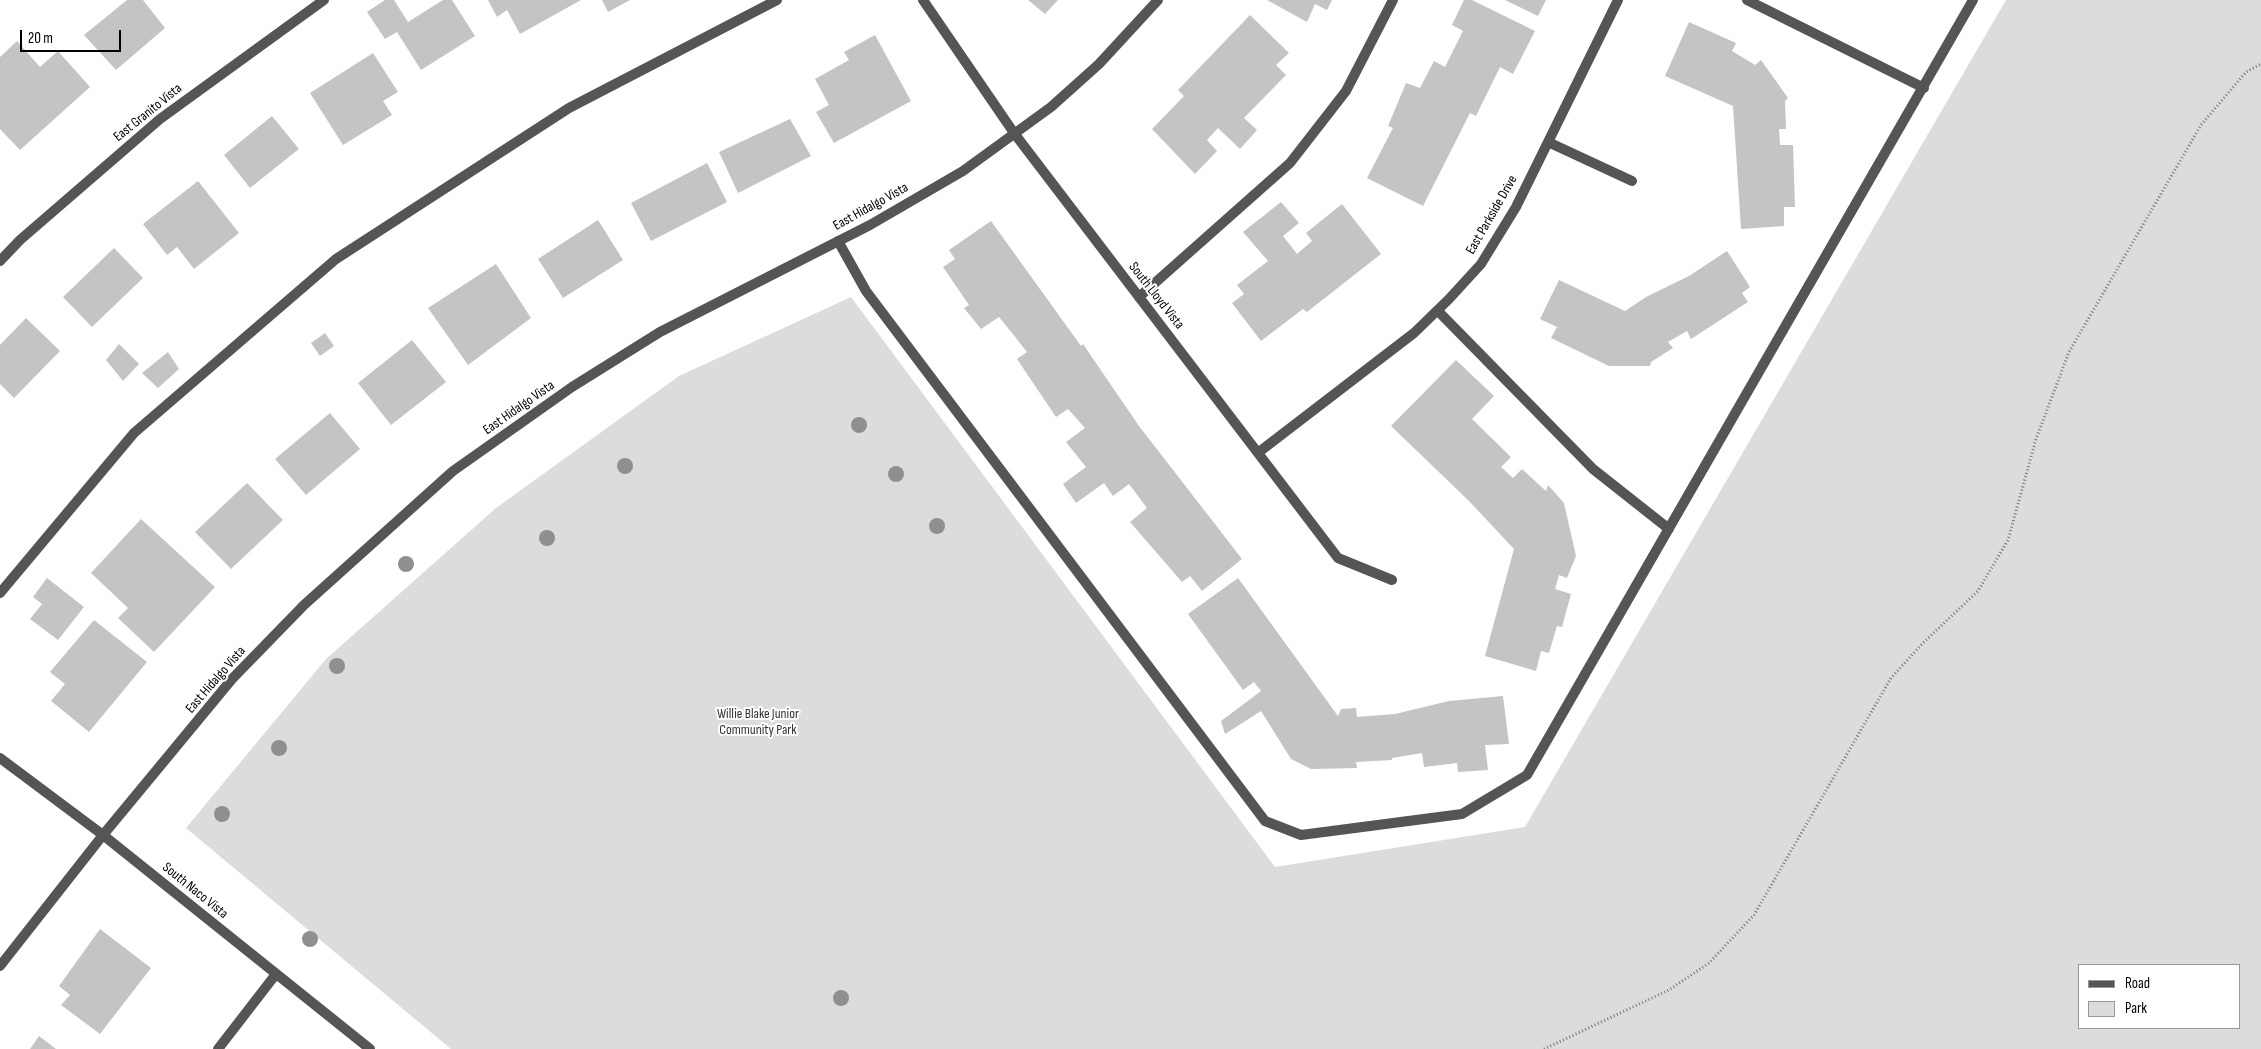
<!DOCTYPE html>
<html>
<head>
<meta charset="utf-8">
<style>
	body { margin:0 }
	#map { position:relative; width:2261px; height:1049px; overflow:hidden; background:#fff; font-family:"Sofia Sans Condensed",sans-serif }
	canvas { display:block }
	.legend { position:absolute; left:2078px; top:964px; width:162px; height:65px; box-sizing:border-box; background:#fff; border:1px solid #999; margin:0; padding:6px 9px; list-style:none; font-size:15px; color:#000 }
	.legend li { display:flex; align-items:center; gap:10px; height:25px }
	.legend b { width:25px; border:1px solid #999 }
	.scale { position:absolute; left:20px; top:30px; width:101px; height:22px; box-sizing:border-box; border:2px solid #000; border-top:0; padding-left:6px; font-size:15px; line-height:18px; white-space:nowrap; color:#000; -webkit-text-stroke:4px #fff; paint-order:stroke }
</style>
</head>
<body>
<div id="map">
<canvas width="2261" height="1049"></canvas>
<ul class="legend">
<li><b style="height:6px;background:#555"></b>Road</li>
<li><b style="height:14px;background:#dcdcdc"></b>Park</li>
</ul>
<div class="scale">20 m</div>
</div>
<script>
const ctx = document.querySelector('canvas').getContext('2d');
ctx.lineJoin = 'round';
function fill(path, color) {
  ctx.fillStyle = color;
  ctx.fill(path, 'evenodd');
}
function stroke(path, color, width, dash) {
  ctx.strokeStyle = color;
  ctx.lineWidth = width;
  ctx.lineCap = dash ? 'butt' : 'round';
  ctx.setLineDash(dash || []);
  ctx.stroke(path);
}
function drawText(font, color, halo, rows, align = 'center') {
  ctx.font = font + ' "Sofia Sans Condensed",sans-serif';
  ctx.lineWidth = 4;
  ctx.setLineDash([]);
  ctx.textBaseline = 'middle';
  ctx.strokeStyle = halo;
  ctx.fillStyle = color;
  for (const [text, x, y, turn = 0] of rows) {
    ctx.save();
    ctx.translate(x, y);
    ctx.rotate((+turn || 0) * Math.PI / 180);
    ctx.textAlign = isNaN(turn) ? turn : align;
    if (halo) ctx.strokeText(text, 0, 0);
    ctx.fillText(text, 0, 0);
    ctx.restore();
  }
}
fill(new Path2D(`
	M 2006,0 L 2261,0 L 2261,1049 L 451,1049 L 186,828 L 326,659 L 496,508 L 679,376 L 851,297 L 1275,867 L 1525,827 ZM 2080,965 L 2240,965 L 2240,1028 L 2080,1028 Z`), '#dcdcdc');
fill(new Path2D(`
	M 127,0 L 143,0 L 165,28 L 116,70 L 84,35 Z
	M 385,0 L 394,0 L 408,22 L 443,0 L 452,0 L 475,36 L 421,70 L 397,32 L 385,39 L 367,12 Z
	M 488,0 L 581,0 L 520,34 L 507,10 L 497,17 Z
	M 602,0 L 630,0 L 608,12 Z
	M 1028,0 L 1058,0 L 1045,14 Z
	M 1267,0 L 1332,0 L 1327,10 L 1315,4 L 1307,22 Z
	M 1464,0 L 1472,0 L 1535,31 L 1513,74 L 1500,67 L 1476,116 L 1470,113 L 1423,206 L 1367,178 L 1393,128 L 1388,126 L 1406,83 L 1420,88 L 1434,61 L 1445,67 L 1463,31 L 1452,25 Z
	M 1505,0 L 1546,0 L 1538,16 Z
	M 1250,15 L 1289,53 L 1276,65 L 1286,75 L 1244,118 L 1257,130 L 1240,149 L 1218,128 L 1207,140 L 1217,151 L 1195,174 L 1152,129 L 1184,96 L 1178,90 Z
	M 1689,22 L 1736,43 L 1732,51 L 1755,65 L 1761,60 L 1788,98 L 1785,101 L 1786,129 L 1779,129 L 1780,145 L 1793,145 L 1795,207 L 1784,207 L 1784,226 L 1741,229 L 1733,106 L 1665,76 Z
	M 875,35 L 911,101 L 834,143 L 816,112 L 829,105 L 815,79 L 849,60 L 844,52 Z
	M 17,41 L 40,67 L 58,51 L 90,87 L 20,150 L 0,129 L 0,57 Z
	M 373,53 L 398,92 L 383,101 L 392,115 L 343,145 L 310,93 Z
	M 272,116 L 299,149 L 250,188 L 224,155 Z
	M 790,119 L 811,156 L 738,193 L 719,152 Z
	M 707,163 L 727,202 L 651,241 L 631,203 Z
	M 198,181 L 239,233 L 194,269 L 177,247 L 167,255 L 143,224 Z
	M 1281,202 L 1299,223 L 1283,236 L 1297,254 L 1312,241 L 1306,233 L 1342,204 L 1381,254 L 1307,312 L 1303,309 L 1261,341 L 1232,303 L 1244,294 L 1237,285 L 1268,261 L 1243,232 Z
	M 598,220 L 623,260 L 563,298 L 538,259 Z
	M 991,221 L 1081,346 L 1083,344 L 1139,426 L 1242,559 L 1202,591 L 1190,576 L 1182,582 L 1130,522 L 1147,508 L 1129,484 L 1113,496 L 1104,483 L 1076,503 L 1063,484 L 1086,467 L 1066,442 L 1085,428 L 1068,409 L 1056,417 L 1017,359 L 1027,352 L 1016,338 L 999,317 L 981,329 L 964,308 L 969,305 L 943,267 L 955,259 L 949,250 Z
	M 114,248 L 143,278 L 92,327 L 63,297 Z
	M 1727,251 L 1750,287 L 1742,293 L 1748,302 L 1691,339 L 1687,331 L 1668,342 L 1673,348 L 1651,362 L 1650,366 L 1609,366 L 1551,338 L 1557,327 L 1540,319 L 1559,280 L 1625,311 L 1646,297 L 1689,276 Z
	M 496,264 L 531,318 L 468,365 L 428,308 Z
	M 26,318 L 60,351 L 14,398 L 0,384 L 0,345 Z
	M 325,333 L 334,346 L 320,356 L 311,343 Z
	M 412,340 L 446,382 L 391,425 L 358,383 Z
	M 119,344 L 139,364 L 123,381 L 106,360 Z
	M 168,352 L 179,369 L 158,388 L 142,373 Z
	M 1456,360 L 1494,396 L 1472,419 L 1511,457 L 1501,467 L 1513,478 L 1522,469 L 1546,491 L 1548,485 L 1564,503 L 1576,556 L 1567,578 L 1559,575 L 1555,589 L 1571,594 L 1562,627 L 1557,626 L 1549,653 L 1541,651 L 1536,671 L 1485,656 L 1514,549 L 1469,501 L 1391,426 Z
	M 330,413 L 360,449 L 306,495 L 275,459 Z
	M 247,483 L 283,520 L 231,569 L 195,532 Z
	M 141,519 L 215,587 L 154,652 L 118,618 L 128,608 L 91,573 Z
	M 47,578 L 84,607 L 58,640 L 30,619 L 42,604 L 33,597 Z
	M 1238,578 L 1338,716 L 1341,709 L 1356,708 L 1357,717 L 1395,714 L 1449,701 L 1503,696 L 1509,744 L 1485,745 L 1488,770 L 1458,772 L 1457,763 L 1424,767 L 1422,753 L 1392,758 L 1392,760 L 1356,762 L 1357,768 L 1311,769 L 1291,759 L 1261,711 L 1225,734 L 1221,721 L 1261,691 L 1254,682 L 1243,690 L 1188,614 Z
	M 94,620 L 147,662 L 89,732 L 51,701 L 65,684 L 50,672 Z
	M 100,929 L 151,968 L 100,1034 L 61,1005 L 70,995 L 59,986 Z
	M 39,1036 L 56,1049 L 30,1049 Z`), '#c4c4c4');
stroke(new Path2D(`
	M 1544,1049 L 1669,990 L 1709,963 L 1754,915 L 1891,678 L 1922,644 L 1978,591 L 2008,540 L 2036,439 L 2069,352 L 2201,125 L 2246,72 L 2261,64`), '#777', 3, [1, 2.5]);
stroke(new Path2D(`
	M 1747,0 L 1924,88
	M 838,241 L 866,291 L 1265,821 L 1301,835 L 1462,814 L 1527,775 L 1973,0
	M 1139,297 L 1290,163 L 1346,91 L 1393,0
	M 1438,311 L 1593,469 L 1669,529
	M 0,593 L 134,433 L 336,259 L 569,108 L 777,0
	M 218,1049 L 276,974`), '#555', 10);
stroke(new Path2D(`
	M 923,0 L 1014,133 L 1338,558 L 1392,580
	M 1548,142 L 1632,181
	M 0,261 L 20,240 L 160,119 L 324,0
	M 1259,452 L 1414,333 L 1449,299 L 1481,264 L 1516,207 L 1618,0
	M 0,758 L 103,835 L 370,1049
	M 0,966 L 103,835 L 232,679 L 304,605 L 453,471 L 572,387 L 660,332 L 870,225 L 963,171 L 1051,107 L 1099,64 L 1158,0`), '#555', 10);
ctx.fillStyle = '#8f8f8f';
for (const [x, y] of [
	[859,425],
	[625,466],
	[896,474],
	[937,526],
	[547,538],
	[406,564],
	[337,666],
	[279,748],
	[222,814],
	[310,939],
	[841,998]
]) {
  ctx.beginPath();
  ctx.arc(x, y, 8, 0, 2 * Math.PI);
  ctx.fill();
}
drawText('14px', '#000', '#fff', [
	["East Granito Vista",148,113,-39],
	["East Hidalgo Vista",871,207,-29],
	["East Parkside Drive",1492,215,-60],
	["South Lloyd Vista",1156,296,52],
	["East Hidalgo Vista",519,408,-35],
	["East Hidalgo Vista",216,680,-49],
	["South Naco Vista",195,891,39]
]);
drawText('14px', '#333', '#fff', [
	["Willie Blake Junior",758,714],
	["Community Park",758,730]
]);
</script>
</body>
</html>
